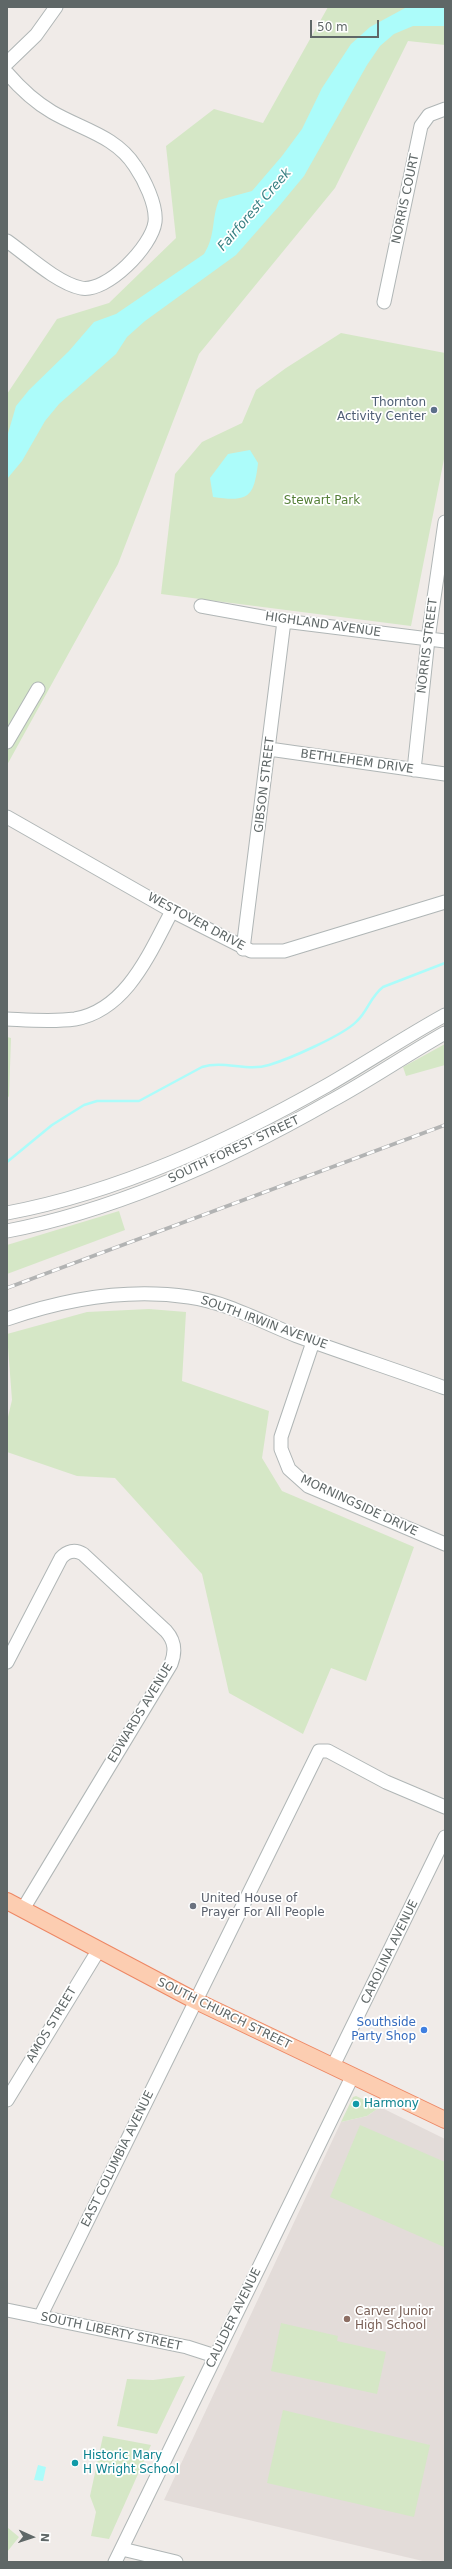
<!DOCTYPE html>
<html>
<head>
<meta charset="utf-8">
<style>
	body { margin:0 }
	#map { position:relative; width:452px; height:2569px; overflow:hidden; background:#f0ebe8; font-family:"DejaVu Sans",sans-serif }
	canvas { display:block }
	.frame { position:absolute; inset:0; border:8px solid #5f6767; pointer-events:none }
	.north { position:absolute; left:12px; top:2517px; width:40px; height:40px; -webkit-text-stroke:3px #fff; paint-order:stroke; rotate:93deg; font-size:11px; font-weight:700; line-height:16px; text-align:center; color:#5f6767 }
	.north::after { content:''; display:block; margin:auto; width:14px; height:18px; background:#5f6767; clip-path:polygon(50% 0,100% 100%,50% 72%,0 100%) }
	.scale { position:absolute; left:310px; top:20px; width:69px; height:18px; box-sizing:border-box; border:2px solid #5f6767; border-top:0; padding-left:5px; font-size:12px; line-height:14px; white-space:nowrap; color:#5f6767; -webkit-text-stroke:3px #fff; paint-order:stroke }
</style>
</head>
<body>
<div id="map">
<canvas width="452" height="2569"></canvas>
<div class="frame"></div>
<div class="north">N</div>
<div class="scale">50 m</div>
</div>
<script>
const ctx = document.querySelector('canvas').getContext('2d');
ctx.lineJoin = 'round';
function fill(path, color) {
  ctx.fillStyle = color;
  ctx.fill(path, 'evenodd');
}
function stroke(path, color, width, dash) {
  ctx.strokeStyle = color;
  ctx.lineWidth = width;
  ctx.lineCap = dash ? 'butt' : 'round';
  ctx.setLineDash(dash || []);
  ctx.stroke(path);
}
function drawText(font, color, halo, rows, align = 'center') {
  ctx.font = font + ' "DejaVu Sans",sans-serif';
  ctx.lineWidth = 3.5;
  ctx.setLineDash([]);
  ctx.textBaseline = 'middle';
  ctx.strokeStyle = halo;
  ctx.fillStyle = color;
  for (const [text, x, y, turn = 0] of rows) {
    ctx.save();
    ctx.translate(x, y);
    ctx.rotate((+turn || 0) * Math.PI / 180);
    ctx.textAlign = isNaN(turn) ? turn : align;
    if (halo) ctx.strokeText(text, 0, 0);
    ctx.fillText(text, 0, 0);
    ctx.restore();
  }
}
fill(new Path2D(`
	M 380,2107 L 445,2139 L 445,2562 L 427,2562 L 164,2500 L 341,2122 L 367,2116 Z`), '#e3dcd9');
fill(new Path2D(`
	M 328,7 L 445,7 L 445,45 L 408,41 L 335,188 L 199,354 L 118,564 L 7,765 L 7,394 L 57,319 L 109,303 L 176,238 L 166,146 L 214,109 L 263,123 Z
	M 341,333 L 445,353 L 445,454 L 411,626 L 161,594 L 175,474 L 202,442 L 242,423 L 256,390 L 286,368 Z
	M 7,1037 L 11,1038 L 9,1096 L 7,1099 Z
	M 445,1044 L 445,1065 L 406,1076 L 403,1067 Z
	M 119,1211 L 125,1230 L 7,1274 L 7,1245 Z
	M 149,1309 L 186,1312 L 182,1381 L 269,1411 L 262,1458 L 282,1491 L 414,1547 L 366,1681 L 331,1668 L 303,1734 L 229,1693 L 202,1574 L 115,1478 L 77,1476 L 7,1452 L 7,1421 L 12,1400 L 7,1334 L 87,1312 Z
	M 356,2096 L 380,2107 L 367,2116 L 341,2122 L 353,2097 Z
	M 360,2125 L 445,2162 L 444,2247 L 330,2197 Z
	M 281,2323 L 338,2336 L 337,2341 L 386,2352 L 377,2394 L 271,2371 Z
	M 185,2376 L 157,2434 L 117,2426 L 127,2379 L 153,2380 Z
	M 283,2410 L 430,2445 L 414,2517 L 267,2483 Z
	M 103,2436 L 151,2445 L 109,2539 L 91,2536 L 96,2512 L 90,2496 Z
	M 7,2527 L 19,2537 L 7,2552 Z`), '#d5e7c6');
fill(new Path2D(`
	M 407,7 L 445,7 L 445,26 L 413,26 L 394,34 L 380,46 L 367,65 L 304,176 L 280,205 L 236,255 L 145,321 L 127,337 L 116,354 L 59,404 L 45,421 L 22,461 L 7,479 L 7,437 L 16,406 L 29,390 L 69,351 L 94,322 L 116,314 L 204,254 C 216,235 211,220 219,200 L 252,191 L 282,156 L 302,129 L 322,88 L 351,44 L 370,27 Z
	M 250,450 L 258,463 C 254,498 248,502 213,497 L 210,478 L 228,454 Z
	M 38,2465 L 46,2467 L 43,2481 L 34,2480 Z`), '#acfcfa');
stroke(new Path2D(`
	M 7,1162 L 52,1125 L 84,1105 L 97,1101 L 139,1101 L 202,1067 C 224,1060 247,1072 269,1065 C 289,1059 344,1035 357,1021 C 368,1011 370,997 383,987 L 445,963`), '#acfcfa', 2.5);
const minor = new Path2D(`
	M 7,63 L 36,35 L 56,7
	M 7,73 C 20,88 35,102 52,112 C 81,129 116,136 135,166 C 144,179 157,205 155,222 C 152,246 107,293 81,288 C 57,283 27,255 7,241
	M 384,302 L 421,126 L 429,115 L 445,109
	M 201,606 L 284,621 L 445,641
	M 7,742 L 38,689
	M 269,749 L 445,774
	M 414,770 L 428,639 L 445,522
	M 7,817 L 172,911 L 251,951 L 284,951 L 445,902
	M 243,949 L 284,621
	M 7,1019 C 29,1020 53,1022 75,1019 C 127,1010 150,952 172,911
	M 7,1213 C 119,1192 227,1142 326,1086 C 366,1063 405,1037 445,1015
	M 7,1231 C 117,1210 233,1157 331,1101 C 370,1080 406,1055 445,1033
	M 7,1319 C 65,1299 128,1288 189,1297 C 226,1302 262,1322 297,1336 C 346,1354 396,1370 445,1388
	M 313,1342 L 281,1437 L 281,1449 L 289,1469 L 308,1486 L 445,1544
	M 7,1662 L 61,1558 C 67,1551 75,1549 83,1554 L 166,1631 C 175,1641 176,1651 171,1664 L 23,1909
	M 333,2066 L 445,1837
	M 7,2100 L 98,1951
	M 7,2310 L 187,2347 L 215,2356
	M 40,2317 L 319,1751 L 328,1751 L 386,1782 L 445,1807
	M 122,2549 L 176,2562
	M 115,2562 L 353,2075`);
const major = new Path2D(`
	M 7,1901 L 194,2000 L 445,2120`);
stroke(minor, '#b0b6b6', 15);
stroke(major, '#ed8764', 18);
stroke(minor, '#fff', 13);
stroke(major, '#fccdb1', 16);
const rail = new Path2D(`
	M 7,1288 L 445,1125`);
stroke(rail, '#b2b3b3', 4);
stroke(rail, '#fff', 2.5, [8]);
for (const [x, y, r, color] of [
	[434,410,4,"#5c6f8a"],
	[193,1906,4,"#6b7280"],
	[424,2030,4,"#3f7fe0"],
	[356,2104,4,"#0f9aa8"],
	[347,2319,4,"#8d6e63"],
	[75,2463,4,"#0f9aa8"]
]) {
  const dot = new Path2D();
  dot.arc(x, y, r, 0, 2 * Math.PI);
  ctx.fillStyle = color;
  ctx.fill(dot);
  stroke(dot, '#fff', 1.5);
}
drawText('12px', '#5f6767', '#fff', [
	["NORRIS COURT",406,199,-78],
	["HIGHLAND AVENUE",323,625,8],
	["NORRIS STREET",428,646,-83],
	["BETHLEHEM DRIVE",357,762,8],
	["GIBSON STREET",265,785,-83],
	["WESTOVER DRIVE",196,922,28],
	["SOUTH FOREST STREET",234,1150,-25],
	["SOUTH IRWIN AVENUE",264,1323,20],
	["MORNINGSIDE DRIVE",359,1506,25],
	["EDWARDS AVENUE",141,1713,-59],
	["CAROLINA AVENUE",390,1952,-64],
	["SOUTH CHURCH STREET",224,2014,26],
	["AMOS STREET",52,2025,-59],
	["EAST COLUMBIA AVENUE",118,2159,-64],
	["CAULDER AVENUE",234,2318,-64],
	["SOUTH LIBERTY STREET",111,2332,12]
]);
drawText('12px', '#4e5e75', '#fff', [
	["Thornton",426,403],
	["Activity Center",426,417]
], 'right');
drawText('12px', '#547f37', '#fff', [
	["Stewart Park",322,501]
]);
drawText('12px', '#5b616d', '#fff', [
	["United House of",201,1899],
	["Prayer For All People",201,1913]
], 'left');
drawText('12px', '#366cbe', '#fff', [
	["Southside",416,2023],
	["Party Shop",416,2037]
], 'right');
drawText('12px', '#0d838f', '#fff', [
	["Harmony",364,2104],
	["Historic Mary",83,2456],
	["H Wright School",83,2470]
], 'left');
drawText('12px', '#785e54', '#fff', [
	["Carver Junior",355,2312],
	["High School",355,2326]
], 'left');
drawText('italic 13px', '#398083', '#fff', [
	["Fairforest Creek",255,210,-49]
]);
</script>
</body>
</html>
